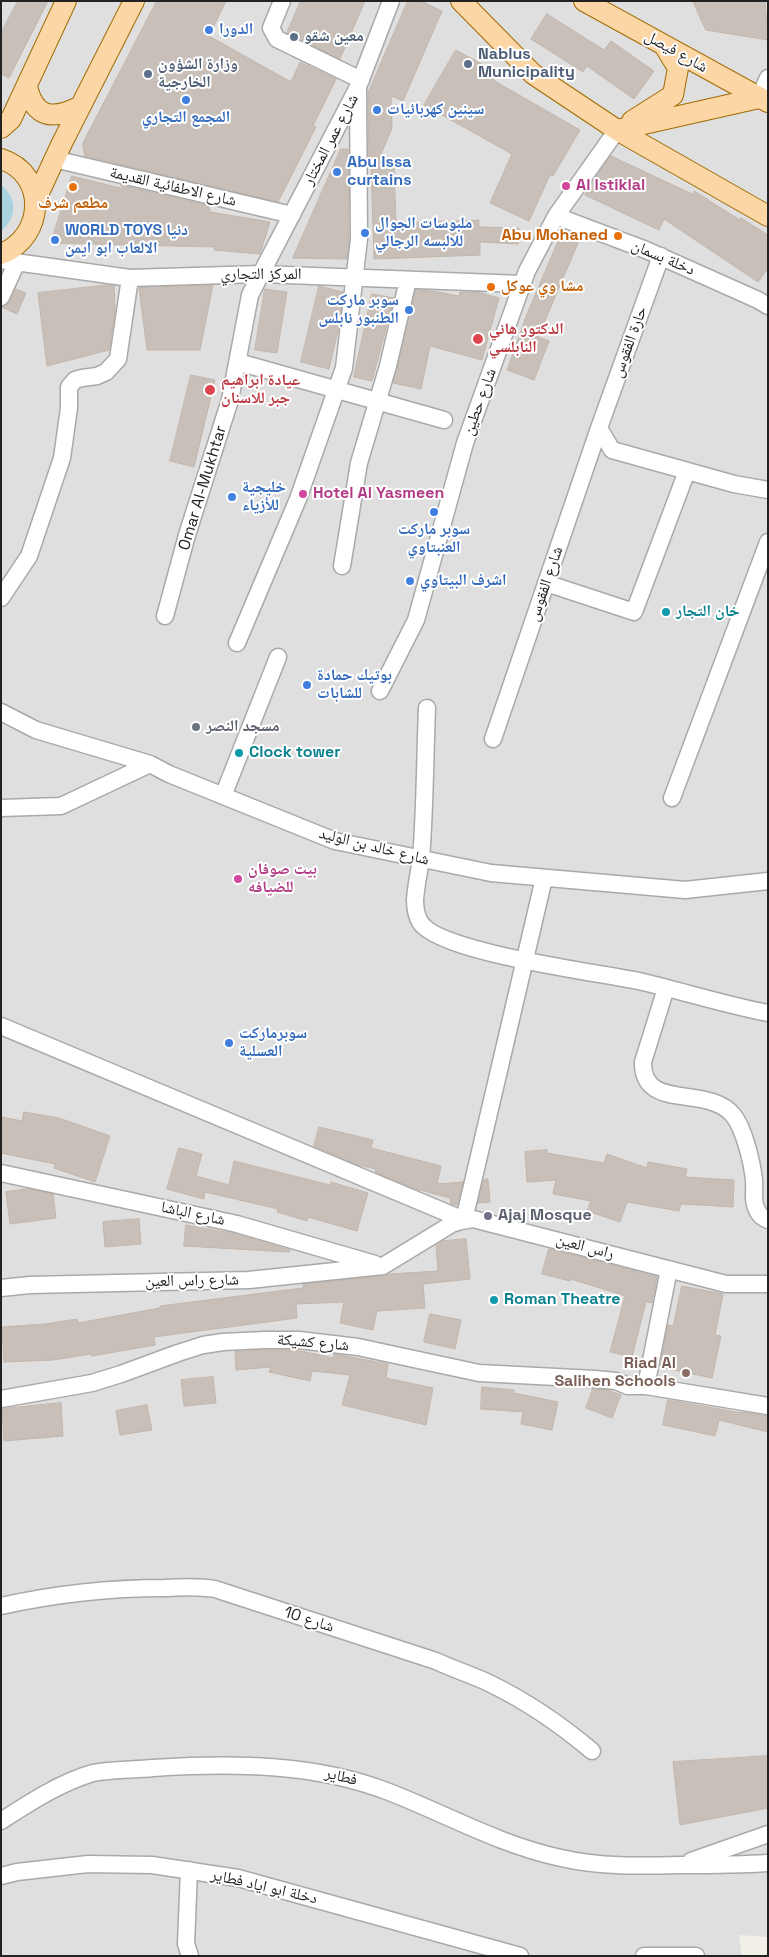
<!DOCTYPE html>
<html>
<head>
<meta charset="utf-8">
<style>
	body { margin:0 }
	#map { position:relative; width:769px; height:1957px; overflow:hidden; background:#f2efe9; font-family:"Space Grotesk",sans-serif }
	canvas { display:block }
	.frame { position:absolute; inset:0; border:2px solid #222; pointer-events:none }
</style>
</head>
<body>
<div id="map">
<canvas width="769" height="1957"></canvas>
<div class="frame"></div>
</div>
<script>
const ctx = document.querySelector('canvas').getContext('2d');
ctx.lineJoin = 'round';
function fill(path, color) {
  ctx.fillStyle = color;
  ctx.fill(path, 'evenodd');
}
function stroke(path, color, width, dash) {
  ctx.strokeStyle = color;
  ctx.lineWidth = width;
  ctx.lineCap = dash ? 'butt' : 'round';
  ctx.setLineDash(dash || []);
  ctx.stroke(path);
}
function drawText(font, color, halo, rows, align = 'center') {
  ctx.font = font + ' "Space Grotesk","Noto Naskh Arabic",sans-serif';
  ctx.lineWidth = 4;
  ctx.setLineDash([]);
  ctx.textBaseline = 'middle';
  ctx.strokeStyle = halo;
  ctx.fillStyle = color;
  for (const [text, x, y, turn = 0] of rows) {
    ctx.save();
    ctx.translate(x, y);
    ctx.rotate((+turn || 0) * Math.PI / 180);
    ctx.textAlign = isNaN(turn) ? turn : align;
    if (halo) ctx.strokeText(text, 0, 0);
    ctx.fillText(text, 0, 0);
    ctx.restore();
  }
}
fill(new Path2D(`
	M 1,1 L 768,1 L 768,1937 L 739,1935 L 742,1956 L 1,1956 Z`), '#e0dfdf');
fill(new Path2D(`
	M 1,185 C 18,198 17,218 1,231 Z`), '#aad3df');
const building = new Path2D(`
	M 18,1 L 48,1 L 9,78 L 1,74 L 1,33 Z
	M 157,1 L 226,1 L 209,36 L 291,82 L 300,62 L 336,79 L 313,126 L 316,127 L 278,202 L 85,156 L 83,148 L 83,143 Z
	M 301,1 L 365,1 L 340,59 L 287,33 Z
	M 408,1 L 421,1 L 442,11 L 403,101 L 391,96 L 392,128 L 380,157 L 396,165 L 394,165 L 396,223 L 479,220 L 479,227 L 519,228 L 518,244 L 480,242 L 480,255 L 374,259 L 371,165 L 369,165 L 368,93 Z
	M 693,1 L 765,1 L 768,40 L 706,30 Z
	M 547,14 L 604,50 L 611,41 L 654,71 L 634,99 L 587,66 L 583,72 L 531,39 Z
	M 456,50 L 498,73 L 493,80 L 580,130 L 553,176 L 550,175 L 529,221 L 490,203 L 512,154 L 424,105 Z
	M 341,149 L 348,149 L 349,238 L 347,259 L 293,258 Z
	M 611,156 L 692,194 L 694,191 L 740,220 L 741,218 L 768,235 L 768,268 L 758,282 L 664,219 L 659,230 L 585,195 L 590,185 Z
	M 72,176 L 124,189 L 120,185 L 209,206 L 210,212 L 270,222 L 260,254 L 214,250 L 215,247 L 51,243 Z
	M 563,230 L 581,236 L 538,337 L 549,341 L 534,380 L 507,370 L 525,319 Z
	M 107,285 L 114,286 L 115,310 L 109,350 L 47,366 L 38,293 Z
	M 213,285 L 200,350 L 147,350 L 139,288 Z
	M 319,286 L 343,292 L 339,326 L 329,369 L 301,362 Z
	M 16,289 L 26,293 L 17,314 L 1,307 L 10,302 Z
	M 265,289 L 287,292 L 277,353 L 255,350 Z
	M 416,290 L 432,291 L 459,296 L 460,292 L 478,292 L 499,298 L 482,360 L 430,346 L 421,389 L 393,383 Z
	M 372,294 L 394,298 L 372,381 L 354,377 Z
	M 191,375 L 215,380 L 194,467 L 170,461 Z
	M 24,1112 L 59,1118 L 110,1136 L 95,1182 L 54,1168 L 55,1164 L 1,1153 L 1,1117 L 22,1121 Z
	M 319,1127 L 373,1140 L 371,1148 L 441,1166 L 437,1184 L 463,1182 L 457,1205 L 451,1204 L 450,1198 L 416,1189 L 375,1172 L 376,1169 L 358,1165 L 314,1146 Z
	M 179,1148 L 202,1154 L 196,1176 L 229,1185 L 234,1161 L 330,1185 L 331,1182 L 368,1193 L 357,1231 L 308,1217 L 307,1221 L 277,1212 L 278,1209 L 205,1192 L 204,1199 L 167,1189 Z
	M 547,1150 L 547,1153 L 604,1163 L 607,1154 L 647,1168 L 648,1162 L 687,1169 L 685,1177 L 734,1180 L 733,1207 L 681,1204 L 679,1211 L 627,1202 L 620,1222 L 587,1211 L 591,1201 L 553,1194 L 556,1180 L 527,1182 L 525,1152 Z
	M 488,1179 L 490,1202 L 478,1203 L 484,1180 Z
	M 27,1189 L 53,1194 L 56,1218 L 10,1224 L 6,1192 Z
	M 139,1219 L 141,1244 L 105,1247 L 103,1222 Z
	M 186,1225 L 235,1234 L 290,1250 L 289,1252 L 184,1246 Z
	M 466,1239 L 470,1279 L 423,1284 L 425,1308 L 377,1311 L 373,1330 L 340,1323 L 344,1302 L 296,1304 L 297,1318 L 154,1337 L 155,1345 L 92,1356 L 91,1354 L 53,1360 L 4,1362 L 2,1327 L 45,1324 L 77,1319 L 78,1323 L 160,1308 L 160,1306 L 303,1288 L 303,1284 L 384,1276 L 390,1274 L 438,1271 L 436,1246 L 443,1241 Z
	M 549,1249 L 657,1277 L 652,1303 L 646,1302 L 632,1357 L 610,1352 L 625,1296 L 571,1279 L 570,1281 L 542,1274 Z
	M 682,1286 L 723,1294 L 715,1335 L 721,1336 L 712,1378 L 660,1367 L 668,1325 L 673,1326 Z
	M 430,1314 L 461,1320 L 455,1349 L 424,1342 Z
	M 265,1350 L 296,1350 L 334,1358 L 334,1354 L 388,1364 L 386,1378 L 433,1388 L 426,1425 L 342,1405 L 350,1375 L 312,1371 L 310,1381 L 269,1372 L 271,1367 L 236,1370 L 235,1352 Z
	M 213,1377 L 216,1403 L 184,1406 L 181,1380 Z
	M 482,1387 L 514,1390 L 514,1393 L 558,1402 L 552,1430 L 521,1424 L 523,1412 L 481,1409 Z
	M 593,1389 L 608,1390 L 621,1395 L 612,1418 L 586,1408 Z
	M 668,1400 L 742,1413 L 742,1412 L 768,1416 L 768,1432 L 719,1420 L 715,1436 L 663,1425 Z
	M 61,1403 L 63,1436 L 4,1441 L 2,1409 Z
	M 147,1405 L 152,1430 L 120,1435 L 116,1411 Z
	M 768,1756 L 768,1808 L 680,1825 L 673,1762 Z`);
fill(building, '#c7bfb8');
stroke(building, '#c4b6ab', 1);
const minor = new Path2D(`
	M 282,1 L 271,28 L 277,39 L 361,80
	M 759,98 L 768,78
	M 54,159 L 292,215
	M 556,216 L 646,250 L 758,300 L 768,306
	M 1,260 L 130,278 L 261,274 L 522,284
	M 1,297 L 17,262
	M 238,362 L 444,420
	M 599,428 L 612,450 L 734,484 L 768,490
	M 342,566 L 359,463 L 388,366 L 408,280
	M 546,583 L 634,612 L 687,471
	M 1,598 L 29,556 L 62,458 L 69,408 L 69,387 L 75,380 L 82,378 L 97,376 L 106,372 L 118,359 L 130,278
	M 165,616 L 187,535 L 230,400 L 250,295 L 358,87 L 391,1
	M 237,643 L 298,499 L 344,368 L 359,239 L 358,89
	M 380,691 L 416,620 L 465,443 L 527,271 L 556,216 L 617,130
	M 427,708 C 425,758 425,809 421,859 C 419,872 416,886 415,900 C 415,907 416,915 420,922 C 438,953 603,973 643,982 C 685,992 726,1005 768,1013
	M 1,712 L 36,730 L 150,764 L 169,774 L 335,841 L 491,873 L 685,890 L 768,881
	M 493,739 L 599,428 L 661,256
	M 223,796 L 278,657
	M 672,798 L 768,542
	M 1,808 L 61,806 L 150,764
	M 666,988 L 643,1062 C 642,1112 707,1084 733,1115 C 744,1128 752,1162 754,1180 C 755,1190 752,1201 757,1210 C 759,1215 763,1218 768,1220
	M 1,1026 L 464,1220
	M 1,1173 L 237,1224 L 375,1264
	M 455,1223 L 464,1220 L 544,878
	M 1,1288 L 30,1285 L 249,1280 L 383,1266 L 455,1222 L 473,1219 L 726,1284 L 768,1284
	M 646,1386 L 669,1269
	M 1,1399 L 92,1383 L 121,1374 L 178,1353 L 203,1345 L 223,1342 L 265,1340 L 299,1340 L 358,1347 L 479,1373 L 595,1379 L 616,1381 L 628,1386 L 646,1386 L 768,1406
	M 1,1606 C 55,1594 110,1588 165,1588 C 181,1587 199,1586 215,1589 L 436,1661 C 453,1669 472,1675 489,1683 C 526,1701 560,1724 592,1751
	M 1,1821 C 29,1803 61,1782 93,1773 C 112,1769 134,1770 153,1768 C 232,1763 315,1763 389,1792 C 446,1814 500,1845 561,1858 C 600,1867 640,1866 680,1865 C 709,1865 738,1865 768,1863
	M 691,1861 L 768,1834
	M 189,1870 L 186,1944 L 190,1956
	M 1,1876 L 17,1872 L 88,1864 L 152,1865 L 238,1878 L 520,1956
	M 644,1956 L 696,1956`);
const major = new Path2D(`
	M 461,1 L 533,74 L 617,130 L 768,216
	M 584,1 L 768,102
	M 27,87 C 35,118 52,120 79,107
	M 632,121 L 673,95 L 678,68 L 665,47
	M 1,128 L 11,119 L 66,1
	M 617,130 L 759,98
	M 1,159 C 48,174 45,237 1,254
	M 36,199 L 62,143 L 134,1`);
stroke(minor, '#a9a9a9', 19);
stroke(major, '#a06b00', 22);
stroke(minor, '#fff', 16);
stroke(major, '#fcd6a4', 20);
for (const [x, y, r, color] of [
	[209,30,5,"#3f7fe0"],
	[294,37,5,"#5c6f8a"],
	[468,64,5,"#5c6f8a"],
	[148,74,5,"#5c6f8a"],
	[186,100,5,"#3f7fe0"],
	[377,110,5,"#3f7fe0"],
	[337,172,5,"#3f7fe0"],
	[566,186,5,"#d1479c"],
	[73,187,5,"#e8710a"],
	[365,233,5,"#3f7fe0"],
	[618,236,5,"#e8710a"],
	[55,240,5,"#3f7fe0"],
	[491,287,5,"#e8710a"],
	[409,310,5,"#3f7fe0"],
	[478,339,6,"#e0444e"],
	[210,390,6,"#e0444e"],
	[303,494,5,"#d1479c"],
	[232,497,5,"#3f7fe0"],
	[434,512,5,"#3f7fe0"],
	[410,581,5,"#3f7fe0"],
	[666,612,5,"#0f9aa8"],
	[307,685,5,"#3f7fe0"],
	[196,727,5,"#6b7280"],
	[239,753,5,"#0f9aa8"],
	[238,879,5,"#d1479c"],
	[229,1043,5,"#3f7fe0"],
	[488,1216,5,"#6b7280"],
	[494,1300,5,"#0f9aa8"],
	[686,1373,5,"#8d6e63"]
]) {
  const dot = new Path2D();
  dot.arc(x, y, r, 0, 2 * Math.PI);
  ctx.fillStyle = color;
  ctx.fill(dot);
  stroke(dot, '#fff', 2);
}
drawText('bold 16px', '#366cbe', '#fff', [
	["الدورا",219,30],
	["سينين كهربائيات",387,110],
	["المجمع التجاري",186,118,"center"],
	["Abu Issa",347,163],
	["curtains",347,181],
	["ملبوسات الجوال",375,224],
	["للالبسه الرجالي",375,242],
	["WORLD TOYS دنيا",65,231],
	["الالعاب ابو ايمن",65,249],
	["سوبر ماركت",399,301,"right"],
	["الطنبور نابلس",399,319,"right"],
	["خليجية",242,488],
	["للأزياء",242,506],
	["سوبر ماركت",434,530,"center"],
	["العنبتاوي",434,548,"center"],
	["اشرف البيتاوي",420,581],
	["بوتيك حمادة",317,676],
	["للشابات",317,694],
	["سوبرماركت",239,1034],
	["العسلية",239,1052]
], 'left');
drawText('bold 16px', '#4e5e75', '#fff', [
	["معين شقو",304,37],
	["Nablus",478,55],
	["Municipality",478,73],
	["وزارة الشؤون",158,65],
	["الخارجية",158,83]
], 'left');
drawText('16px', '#222', '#fff', [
	["شارع فيصل",676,52,29],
	["شارع عمر المختار",331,140,-62],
	["شارع الاطفائية القديمة",173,187,13],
	["دخلة بسمان",663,258,23],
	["المركز التجاري",261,275],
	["حارة الفقوس",630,342,-70],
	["شارع حطين",480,402,-70],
	["Omar Al-Mukhtar",203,488,-73],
	["شارع الفقوس",546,584,-71],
	["شارع خالد بن الوليد",374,847,14],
	["شارع الباشا",193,1214,12],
	["راس العين",585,1247,15],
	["شارع راس العين",192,1281,-1],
	["شارع كشيكة",313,1343,5],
	["شارع 10",309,1620,18],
	["فطاير",341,1777,14],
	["دخلة ابو اياد فطاير",264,1887,13]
]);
drawText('bold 16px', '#b23c85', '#fff', [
	["Al Istiklal",576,186],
	["Hotel Al Yasmeen",313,494],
	["بيت صوفان",248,870],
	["للضيافه",248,888]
], 'left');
drawText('bold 16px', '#c56008', '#fff', [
	["مطعم شرف",73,204],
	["Abu Mohaned",608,236,"right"],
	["مشا وي عوكل",501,287,"left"]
]);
drawText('bold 16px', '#be3a42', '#fff', [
	["الدكتور هاني",489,330],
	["النابلسي",489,348],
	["عيادة ابراهيم",221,381],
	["جبر للاسنان",221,399]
], 'left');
drawText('bold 16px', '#0d838f', '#fff', [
	["خان التجار",676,612],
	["Clock tower",249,753],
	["Roman Theatre",504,1300]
], 'left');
drawText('bold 16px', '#5b616d', '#fff', [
	["مسجد النصر",206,727],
	["Ajaj Mosque",498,1216]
], 'left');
drawText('bold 16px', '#785e54', '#fff', [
	["Riad Al",676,1364],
	["Salihen Schools",676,1382]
], 'right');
</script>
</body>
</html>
